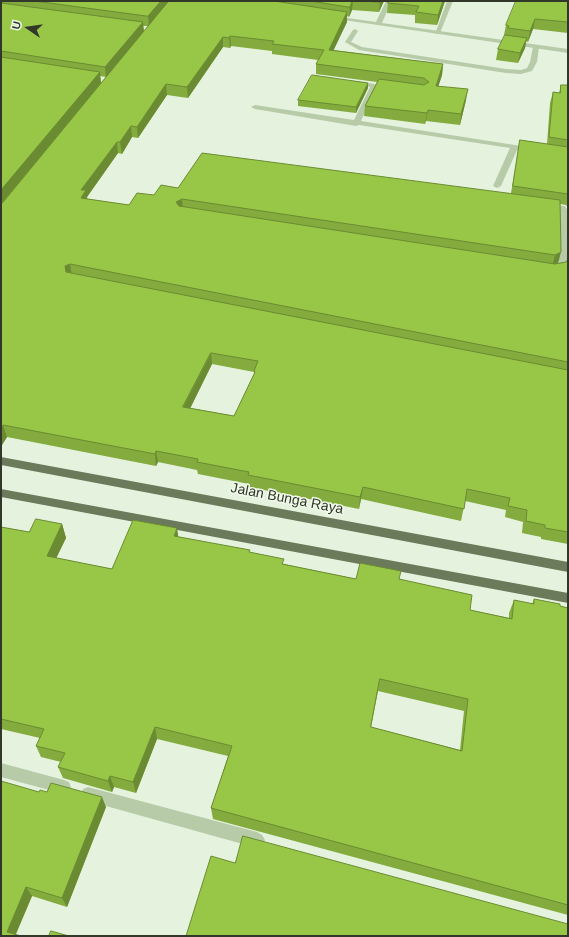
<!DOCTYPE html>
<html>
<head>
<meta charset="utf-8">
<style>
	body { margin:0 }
	#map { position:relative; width:569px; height:937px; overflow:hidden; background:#e5f3de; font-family:Helvetica,sans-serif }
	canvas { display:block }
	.frame { position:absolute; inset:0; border:2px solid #323829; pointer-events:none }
	.north { position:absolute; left:8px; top:8px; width:40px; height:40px; -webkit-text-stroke:3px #f0faea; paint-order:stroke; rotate:283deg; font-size:11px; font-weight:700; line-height:16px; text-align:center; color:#323829 }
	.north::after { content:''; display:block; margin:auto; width:14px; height:18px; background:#323829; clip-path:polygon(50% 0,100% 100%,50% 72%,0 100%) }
</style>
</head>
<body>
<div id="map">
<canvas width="569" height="937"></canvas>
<div class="frame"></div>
<div class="north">U</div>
</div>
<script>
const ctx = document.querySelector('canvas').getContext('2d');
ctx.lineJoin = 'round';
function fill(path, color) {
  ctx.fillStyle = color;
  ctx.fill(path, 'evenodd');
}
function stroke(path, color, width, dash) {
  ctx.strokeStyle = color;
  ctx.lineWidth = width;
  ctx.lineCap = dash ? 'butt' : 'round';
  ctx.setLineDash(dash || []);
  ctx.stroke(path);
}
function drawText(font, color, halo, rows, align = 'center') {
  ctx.font = font + ' Helvetica,sans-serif';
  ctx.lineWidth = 3;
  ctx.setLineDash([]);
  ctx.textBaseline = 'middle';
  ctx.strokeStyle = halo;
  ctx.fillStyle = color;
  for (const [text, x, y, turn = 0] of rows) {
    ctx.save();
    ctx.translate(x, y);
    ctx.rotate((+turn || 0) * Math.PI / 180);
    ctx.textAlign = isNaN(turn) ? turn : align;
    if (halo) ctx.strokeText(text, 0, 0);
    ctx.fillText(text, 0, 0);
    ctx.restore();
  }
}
fill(new Path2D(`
	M 447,1 L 453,1 L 440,33 L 435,34 Z
	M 355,29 L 358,31 L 351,42 L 362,47 L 506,69 L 521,70 L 527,68 L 530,62 L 533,47 L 536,45 L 539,47 L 537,62 L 532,71 L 521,74 L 506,73 L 359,50 L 345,42 L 353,30 Z`), '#b7cba9');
fill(new Path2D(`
	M 386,1 L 391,2 L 382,23 L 568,49 L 568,53 L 330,18 L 333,16 L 376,22 Z
	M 355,81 L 389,86 L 392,88 L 389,90 L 376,88 L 361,121 L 534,148 L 538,150 L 534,152 L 517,150 L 501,186 L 497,188 L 493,186 L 510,148 L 359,125 L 356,126 L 255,109 L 251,107 L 255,105 L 354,120 L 370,87 L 353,84 L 353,82 Z
	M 544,204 L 565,206 L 568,211 L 567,266 L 562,272 L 555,274 L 551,271 L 559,265 L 560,211 L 544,208 Z
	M 1,763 L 64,780 L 69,782 L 71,787 L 69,792 L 64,794 L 1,777 Z
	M 88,787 L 257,832 L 262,835 L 265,840 L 262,845 L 257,848 L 88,801 L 83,799 L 81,794 L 83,789 Z`), '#b7cba9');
fill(new Path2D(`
	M 1,457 L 568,562 L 568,572 L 1,465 Z
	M 1,489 L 568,593 L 568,603 L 1,497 Z`), '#6b7a5a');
fill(new Path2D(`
	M 1,1 L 385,1 L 384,1 L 379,12 L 352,10 L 349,17 L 347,16 L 347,22 L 333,50 L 443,64 L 442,75 L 438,86 L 466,100 L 460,125 L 426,121 L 425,124 L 364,116 L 365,106 L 377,82 L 316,74 L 316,64 L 318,60 L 272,54 L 272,51 L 231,46 L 230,48 L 223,47 L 188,98 L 167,95 L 138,138 L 132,137 L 122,154 L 118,153 L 87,197 L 87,199 L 129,205 L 154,195 L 178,188 L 511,193 L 520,140 L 547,144 L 550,103 L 553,92 L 559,93 L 561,85 L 568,85 L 568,208 L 566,205 L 560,204 L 558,263 L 566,262 L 568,259 L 568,544 L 541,539 L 541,537 L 522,533 L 523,522 L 505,517 L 506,510 L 465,501 L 461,521 L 361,499 L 359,509 L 249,487 L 249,484 L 198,474 L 197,470 L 158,462 L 156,466 L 7,437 L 2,445 L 1,445 ZM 143,26 L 148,26 L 144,31 ZM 100,76 L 106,77 L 101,83 ZM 212,364 L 254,372 L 254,375 L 234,416 L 190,408 Z
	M 445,1 L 437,25 L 415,23 L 415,15 L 387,13 L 388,3 Z
	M 568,1 L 568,33 L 533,29 L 528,42 L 526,41 L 525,48 L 518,63 L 496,60 L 498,49 L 505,36 L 504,35 L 506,25 Z
	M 368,83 L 368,88 L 356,113 L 298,106 L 298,100 Z
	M 62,524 L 66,538 L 56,558 L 112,569 L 179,537 L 250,553 L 284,564 L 356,579 L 399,579 L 470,610 L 509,618 L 509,613 L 514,600 L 532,604 L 534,599 L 560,606 L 568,608 L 568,915 L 213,819 L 211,808 L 228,756 L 157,739 L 136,793 L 114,787 L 112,792 L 63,778 L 58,767 L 61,762 L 41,757 L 36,746 L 40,738 L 1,729 L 1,527 L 29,532 ZM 378,691 L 464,711 L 460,750 L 371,727 Z
	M 39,792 L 106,807 L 67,907 L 32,896 L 16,934 L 1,936 Z`), '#83ab3d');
fill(new Path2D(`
	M 161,1 L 170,1 L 149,26 L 148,16 Z
	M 352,1 L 353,1 L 352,10 L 349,17 L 350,7 Z
	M 380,1 L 385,1 L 384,1 L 379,12 Z
	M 443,1 L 445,1 L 437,25 L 438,15 Z
	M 347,12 L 347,22 L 329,60 L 329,50 Z
	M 535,19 L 533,29 L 528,42 L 530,31 Z
	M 143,22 L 144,32 L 106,77 L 105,67 Z
	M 230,36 L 231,46 L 230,48 L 229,38 Z
	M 223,37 L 223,47 L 188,98 L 187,87 Z
	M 527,38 L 525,48 L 518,63 L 520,53 Z
	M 443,64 L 442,75 L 435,97 L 436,86 Z
	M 100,72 L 101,83 L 1,205 L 1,190 Z
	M 368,83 L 368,88 L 356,113 L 356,107 Z
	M 166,84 L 167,95 L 138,138 L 137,127 Z
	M 468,89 L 466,100 L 460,125 L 461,114 Z
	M 428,110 L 426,121 L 425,124 L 427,113 Z
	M 131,126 L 132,137 L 122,154 L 120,142 Z
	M 117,142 L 118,153 L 87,197 L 88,202 L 81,198 L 81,190 Z
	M 182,199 L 183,211 L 178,214 L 176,202 Z
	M 561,252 L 558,264 L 552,266 L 555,255 Z
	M 70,264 L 72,276 L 68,278 L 65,266 Z
	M 211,353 L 212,364 L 185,419 L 183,407 Z
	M 3,425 L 7,437 L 2,445 L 1,442 L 1,429 Z
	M 156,451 L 158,462 L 156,466 L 155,454 Z
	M 363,487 L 361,499 L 359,509 L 360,497 Z
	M 62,524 L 66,538 L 51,569 L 47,556 Z
	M 177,528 L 179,541 L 174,536 Z
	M 155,727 L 157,739 L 136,793 L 133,782 Z
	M 110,776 L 114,787 L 112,792 L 108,781 Z
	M 102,797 L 106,807 L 67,907 L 62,898 Z
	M 26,887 L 32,896 L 15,936 L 7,932 Z`), '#6a8b32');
const building = new Path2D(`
	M 35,1 L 161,1 L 148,16 Z
	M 169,1 L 274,1 L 347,12 L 329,50 L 443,64 L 436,86 L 468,89 L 461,114 L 428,110 L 427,113 L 365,106 L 379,79 L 424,85 L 429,82 L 424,78 L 316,64 L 324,50 L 272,44 L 274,41 L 230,36 L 229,38 L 223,37 L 187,87 L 166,84 L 137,127 L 131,126 L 120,142 L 117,142 L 81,190 L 86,190 L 81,198 L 129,205 L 137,193 L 154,195 L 161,185 L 178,188 L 202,153 L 560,200 L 561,252 L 555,255 L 182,199 L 176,202 L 179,206 L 555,264 L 566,262 L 568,259 L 568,362 L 70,264 L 65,266 L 66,272 L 568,370 L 568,532 L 545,528 L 545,525 L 526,521 L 527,510 L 508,506 L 510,498 L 467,489 L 464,509 L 363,487 L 360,497 L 248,475 L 249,472 L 197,462 L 198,459 L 156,451 L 155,454 L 3,425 L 1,429 L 1,203 L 2,203 ZM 211,353 L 258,361 L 254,371 L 255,372 L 234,416 L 183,407 Z
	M 311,1 L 352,1 L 350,7 Z
	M 367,1 L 380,1 L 380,2 Z
	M 389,1 L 443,1 L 438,15 L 416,12 L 419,6 L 388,3 Z
	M 516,1 L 568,1 L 568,22 L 535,19 L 530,31 L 508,28 L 509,26 L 506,25 Z
	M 1,3 L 143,22 L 105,67 L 1,51 Z
	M 505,35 L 527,38 L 520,53 L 498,49 Z
	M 1,57 L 100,72 L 1,190 Z
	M 312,75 L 368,83 L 356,107 L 298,100 Z
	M 561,85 L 568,85 L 568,140 L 549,137 L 553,92 L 560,93 Z
	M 520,140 L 568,147 L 568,194 L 513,186 Z
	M 36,519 L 62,524 L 47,556 L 112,569 L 133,520 L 177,528 L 174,536 L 250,550 L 249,552 L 284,559 L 282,564 L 356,579 L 360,563 L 401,571 L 399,579 L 472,595 L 470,610 L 512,619 L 514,600 L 534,604 L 534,599 L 560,604 L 560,606 L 568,608 L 568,905 L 211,808 L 232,746 L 155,727 L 133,782 L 110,776 L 108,781 L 58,767 L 65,753 L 36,746 L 44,729 L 1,719 L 1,527 L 29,532 ZM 380,679 L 468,699 L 462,751 L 371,727 Z
	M 1,781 L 39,792 L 40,790 L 47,792 L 51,783 L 102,797 L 62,898 L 26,887 L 7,932 L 21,936 L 1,936 Z
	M 243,836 L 568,924 L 568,936 L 186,936 L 211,856 L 235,863 Z
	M 51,931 L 69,936 L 49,936 Z`);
fill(building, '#98c747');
stroke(building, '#6a8b32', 1);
drawText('14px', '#323829', '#f0faea', [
	["Jalan Bunga Raya",287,499,11]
]);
</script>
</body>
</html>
